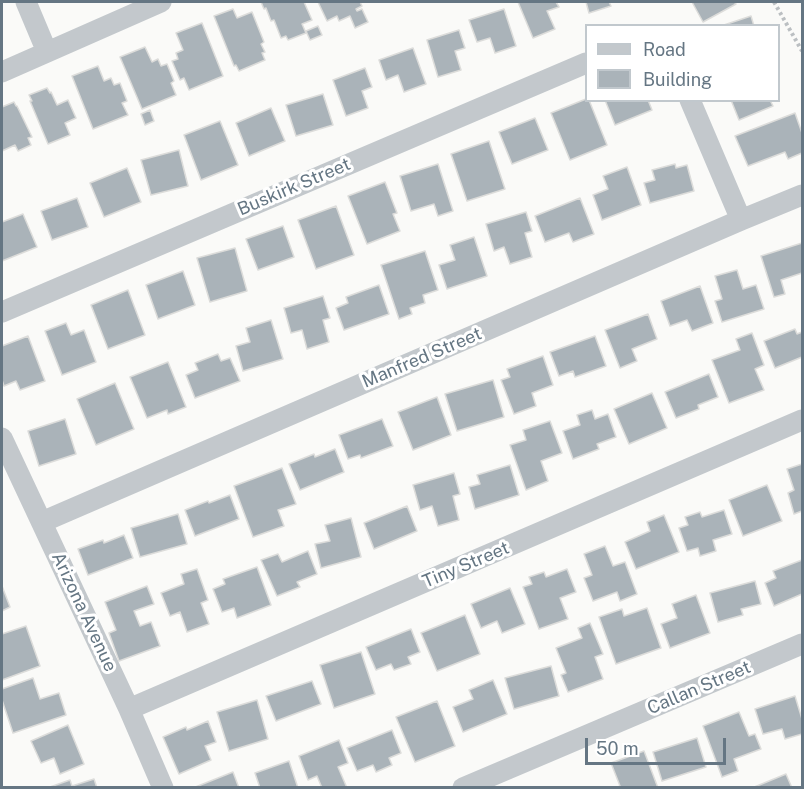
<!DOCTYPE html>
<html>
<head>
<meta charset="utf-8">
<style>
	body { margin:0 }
	#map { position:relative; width:804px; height:789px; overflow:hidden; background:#fafaf8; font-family:"Public Sans",sans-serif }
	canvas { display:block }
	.frame { position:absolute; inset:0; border:3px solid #657683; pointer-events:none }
	.legend { position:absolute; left:585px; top:24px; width:195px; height:78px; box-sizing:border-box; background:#fff; border:2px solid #c1c8cd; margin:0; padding:8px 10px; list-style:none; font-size:18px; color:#657683 }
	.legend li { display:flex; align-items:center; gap:12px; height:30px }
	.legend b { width:30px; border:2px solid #c1c8cd }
	.scale { position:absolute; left:585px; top:738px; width:141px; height:27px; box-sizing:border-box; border:3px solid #657683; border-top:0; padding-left:8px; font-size:18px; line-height:21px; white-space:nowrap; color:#657683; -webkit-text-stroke:4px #fff; paint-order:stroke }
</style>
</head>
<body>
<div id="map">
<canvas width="804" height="789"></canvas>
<div class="frame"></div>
<ul class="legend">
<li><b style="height:8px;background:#c3c8cc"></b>Road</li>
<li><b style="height:16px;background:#aab3b9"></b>Building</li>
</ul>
<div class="scale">50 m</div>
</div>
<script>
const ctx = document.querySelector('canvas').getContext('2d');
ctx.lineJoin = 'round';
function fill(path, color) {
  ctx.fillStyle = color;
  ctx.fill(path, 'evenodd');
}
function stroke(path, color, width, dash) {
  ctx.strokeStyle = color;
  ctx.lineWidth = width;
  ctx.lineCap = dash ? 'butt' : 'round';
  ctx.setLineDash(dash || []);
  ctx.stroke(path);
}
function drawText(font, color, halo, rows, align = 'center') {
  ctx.font = font + ' "Public Sans",sans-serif';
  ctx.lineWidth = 6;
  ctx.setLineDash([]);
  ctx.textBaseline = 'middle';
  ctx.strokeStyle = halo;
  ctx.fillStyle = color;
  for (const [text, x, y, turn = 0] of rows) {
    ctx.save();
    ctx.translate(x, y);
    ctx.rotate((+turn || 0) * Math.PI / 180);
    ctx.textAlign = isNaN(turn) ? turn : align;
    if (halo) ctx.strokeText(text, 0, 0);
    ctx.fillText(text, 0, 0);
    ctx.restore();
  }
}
const building = new Path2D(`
	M 261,2 L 304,2 L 312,20 L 302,24 L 306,33 L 288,40 L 286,36 L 281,38 L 274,20 L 271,21 L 266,8 L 264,9 Z
	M 318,2 L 360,2 L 362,6 L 356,9 L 357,11 L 362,9 L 368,22 L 355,28 L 350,16 L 339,21 L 337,16 L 327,21 Z
	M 518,2 L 556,2 L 559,7 L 547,11 L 555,29 L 533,38 Z
	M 586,2 L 609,2 L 611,6 L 589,13 Z
	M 692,2 L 734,2 L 736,4 L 703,22 Z
	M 233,9 L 237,18 L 252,12 L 264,42 L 261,44 L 265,52 L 262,53 L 265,60 L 239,71 L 236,65 L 234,66 L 214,16 Z
	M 504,9 L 516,46 L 495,53 L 490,38 L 477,42 L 469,20 Z
	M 751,16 L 754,26 L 721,26 Z
	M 202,23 L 223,76 L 189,90 L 184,78 L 180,80 L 172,61 L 178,59 L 176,53 L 183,50 L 176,33 Z
	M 318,26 L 322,35 L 310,40 L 306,31 Z
	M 459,30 L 465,48 L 455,51 L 461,70 L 438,77 L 427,40 Z
	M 145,47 L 152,62 L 158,59 L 161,66 L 167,64 L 174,81 L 171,83 L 176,95 L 142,109 L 120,57 Z
	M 413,48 L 426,84 L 404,92 L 398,75 L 386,80 L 379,60 Z
	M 98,66 L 104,81 L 111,78 L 114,85 L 120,83 L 127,101 L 122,103 L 128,115 L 93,129 L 72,76 Z
	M 365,68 L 372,87 L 362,91 L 368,108 L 346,116 L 333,80 Z
	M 47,88 L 50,93 L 51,92 L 57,105 L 68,100 L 76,118 L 65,123 L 70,135 L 48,144 L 30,101 L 32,101 L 29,95 Z
	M 323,94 L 333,125 L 296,136 L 286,105 Z
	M 586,99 L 586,100 L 589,100 L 607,145 L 570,160 L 551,113 Z
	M 605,100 L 648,100 L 652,110 L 615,125 Z
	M 731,100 L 770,100 L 773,106 L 739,120 Z
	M 14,102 L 16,106 L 17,106 L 32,137 L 28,138 L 31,145 L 18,151 L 15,145 L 2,151 L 2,107 Z
	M 271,108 L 285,141 L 249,156 L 236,123 Z
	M 150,110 L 154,121 L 145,125 L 141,114 Z
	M 795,113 L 802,133 L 802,153 L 788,159 L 785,152 L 748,166 L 735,136 Z
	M 535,118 L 548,150 L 512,164 L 499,132 Z
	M 220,121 L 238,165 L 201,180 L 184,135 Z
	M 489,141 L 505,189 L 467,201 L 451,154 Z
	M 179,150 L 188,186 L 151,195 L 141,160 Z
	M 438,164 L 453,211 L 438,216 L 434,204 L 411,211 L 400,176 Z
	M 675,164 L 676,168 L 687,165 L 694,191 L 650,203 L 644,183 L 655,180 L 652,170 Z
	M 627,167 L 641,205 L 602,220 L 593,195 L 608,189 L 603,176 Z
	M 127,168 L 141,202 L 104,217 L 90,183 Z
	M 385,182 L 397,213 L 393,214 L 400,231 L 367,244 L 348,196 Z
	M 77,198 L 88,227 L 52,240 L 41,211 Z
	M 580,198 L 594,234 L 573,242 L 569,233 L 545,242 L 535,216 Z
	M 336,206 L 354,255 L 316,269 L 298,220 Z
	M 526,212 L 532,231 L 525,233 L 532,257 L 510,264 L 504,247 L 494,251 L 486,224 Z
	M 23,214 L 37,247 L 2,261 L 2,222 Z
	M 283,226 L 294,257 L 258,270 L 246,239 Z
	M 474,237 L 487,276 L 447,289 L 439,265 L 455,260 L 450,245 Z
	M 802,243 L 802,273 L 781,280 L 785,294 L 774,297 L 761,256 Z
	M 235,248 L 247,291 L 210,302 L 197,258 Z
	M 425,251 L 438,290 L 423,295 L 425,303 L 410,308 L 412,314 L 399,319 L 381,265 Z
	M 737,270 L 743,289 L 756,285 L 764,309 L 722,322 L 715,301 L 722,299 L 715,276 Z
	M 183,271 L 195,305 L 158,319 L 146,285 Z
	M 379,285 L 389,314 L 344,330 L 336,308 L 348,303 L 346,297 Z
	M 700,286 L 713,323 L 692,331 L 687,320 L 670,326 L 661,301 Z
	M 128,290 L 145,335 L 108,349 L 91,305 Z
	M 323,296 L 330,318 L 323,320 L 329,342 L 307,349 L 302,330 L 291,333 L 284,308 Z
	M 648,314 L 657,339 L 632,349 L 637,361 L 620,368 L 605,330 Z
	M 271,320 L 283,359 L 243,371 L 236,346 L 250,342 L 246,328 Z
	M 66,323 L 71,335 L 84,330 L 96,362 L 62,375 L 45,331 Z
	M 795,329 L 797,334 L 802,332 L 802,357 L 775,368 L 764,341 Z
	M 752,333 L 764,365 L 755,369 L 764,390 L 729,403 L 712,360 L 740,350 L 736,339 Z
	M 28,336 L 45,381 L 20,390 L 16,381 L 4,386 L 2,380 L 2,346 Z
	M 595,336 L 606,366 L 575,377 L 573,371 L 559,376 L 550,352 Z
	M 218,354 L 221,361 L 230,358 L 240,381 L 195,398 L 186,375 L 198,370 L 195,363 Z
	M 543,356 L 553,385 L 532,393 L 536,406 L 514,414 L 501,380 L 510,377 L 507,369 Z
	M 168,362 L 186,407 L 168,414 L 167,410 L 147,418 L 130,377 Z
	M 709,374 L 718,397 L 698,405 L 699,409 L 676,418 L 665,392 Z
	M 493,380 L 504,417 L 457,431 L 445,394 Z
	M 115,383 L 134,429 L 96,445 L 77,399 Z
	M 652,393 L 667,428 L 629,444 L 614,409 Z
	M 437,397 L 451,435 L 413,450 L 398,412 Z
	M 592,410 L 595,419 L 608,414 L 616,437 L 597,444 L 599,449 L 573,459 L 563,431 L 580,425 L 577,415 Z
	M 65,419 L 76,454 L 39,466 L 28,431 Z
	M 382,419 L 393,446 L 361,458 L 360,455 L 348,459 L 339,435 Z
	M 550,421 L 562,453 L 541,461 L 548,481 L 526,490 L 510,445 L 526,440 L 523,430 Z
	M 335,449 L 344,472 L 300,490 L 289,464 L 314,454 L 315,457 Z
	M 802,464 L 802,511 L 794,514 L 788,493 L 794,490 L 787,469 Z
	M 510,465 L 519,495 L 475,509 L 469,487 L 480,484 L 477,475 Z
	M 282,468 L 296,504 L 278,510 L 284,526 L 253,537 L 234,486 Z
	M 454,473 L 460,494 L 453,496 L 459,520 L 438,526 L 432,506 L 420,510 L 413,485 Z
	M 767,485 L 782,521 L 743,536 L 729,500 Z
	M 230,495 L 239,519 L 195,536 L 185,510 L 208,501 L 209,503 Z
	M 407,506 L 417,531 L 374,549 L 364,523 Z
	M 724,510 L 732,534 L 713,540 L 716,551 L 700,556 L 698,548 L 687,551 L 679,528 L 688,525 L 685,517 L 700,512 L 702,517 Z
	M 178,514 L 187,544 L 140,557 L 131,528 Z
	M 664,515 L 679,552 L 636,569 L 625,542 L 650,531 L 647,522 Z
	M 351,518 L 361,557 L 321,568 L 315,544 L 330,541 L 325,525 Z
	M 124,535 L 133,558 L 88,575 L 78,549 L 103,540 L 104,543 Z
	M 605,546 L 613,566 L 625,562 L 637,594 L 620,601 L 617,592 L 593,601 L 584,578 L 592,575 L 584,554 Z
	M 308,551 L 317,574 L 297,582 L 300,587 L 277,596 L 261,560 L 278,554 L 282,562 Z
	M 802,560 L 802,594 L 774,606 L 765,583 L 776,578 L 773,571 Z
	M 257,567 L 271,605 L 237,618 L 234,608 L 222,612 L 213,589 L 225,584 L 223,579 Z
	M 197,569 L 208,600 L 201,603 L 209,624 L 187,632 L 180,612 L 170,616 L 161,593 L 184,584 L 181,574 Z
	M 567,569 L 576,592 L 560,598 L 568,619 L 539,629 L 523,587 L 532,584 L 529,577 L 544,572 L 546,577 Z
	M 755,581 L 761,604 L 741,609 L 743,615 L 718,622 L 710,593 Z
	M 2,586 L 10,607 L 2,611 Z
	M 147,586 L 154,604 L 134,611 L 140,626 L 151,622 L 160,646 L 119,661 L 109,633 L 116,630 L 105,602 Z
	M 510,588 L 525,624 L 502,633 L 497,621 L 481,628 L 471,604 Z
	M 696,595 L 710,633 L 670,648 L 661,624 L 677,618 L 672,604 Z
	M 647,608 L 661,648 L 616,664 L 599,617 L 622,609 L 624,616 Z
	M 465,615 L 480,654 L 437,671 L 421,633 Z
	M 590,623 L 603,654 L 595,657 L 603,679 L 568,692 L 561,675 L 566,673 L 556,648 L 582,638 L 578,628 Z
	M 26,626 L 40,666 L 2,680 L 2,634 Z
	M 411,629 L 420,652 L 408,657 L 411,664 L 394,670 L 391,664 L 376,670 L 366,647 Z
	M 361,652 L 375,694 L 334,708 L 320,665 Z
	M 551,666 L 559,696 L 514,709 L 505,678 Z
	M 33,678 L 40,699 L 59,693 L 66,715 L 13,733 L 2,700 L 2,689 Z
	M 493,680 L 507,714 L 463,732 L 453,707 L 473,699 L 469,690 Z
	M 312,681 L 321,704 L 276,721 L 266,696 Z
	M 795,696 L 802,719 L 802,734 L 785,739 L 782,729 L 763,734 L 755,709 Z
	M 257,700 L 268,739 L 229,751 L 217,712 Z
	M 437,701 L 455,746 L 415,762 L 396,717 Z
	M 739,712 L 749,736 L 755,734 L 761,749 L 734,759 L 738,771 L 722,777 L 703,726 Z
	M 208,721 L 216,742 L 205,746 L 211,760 L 179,774 L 163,737 L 186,727 L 187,730 Z
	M 68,725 L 84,764 L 60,774 L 54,758 L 41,763 L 31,741 Z
	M 392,730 L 401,753 L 389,758 L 392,765 L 376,772 L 373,765 L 357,771 L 347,748 Z
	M 697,738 L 706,767 L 662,781 L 653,752 Z
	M 339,740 L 348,763 L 338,767 L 347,788 L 322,788 L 317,776 L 308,780 L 299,756 Z
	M 644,751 L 658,788 L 615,788 L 620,786 L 611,763 Z
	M 289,761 L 298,788 L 260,788 L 255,773 Z
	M 233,772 L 239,788 L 193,788 Z
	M 786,774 L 792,788 L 752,788 Z
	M 94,779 L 97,788 L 50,787 L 70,780 L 72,786 Z`);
fill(building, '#aab3b9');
stroke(building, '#dcdcda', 1.5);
stroke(new Path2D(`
	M 774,2 L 802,51`), '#bbbfc2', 4, [3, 3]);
stroke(new Path2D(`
	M 26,2 L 47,52
	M 2,72 L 161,2
	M 690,100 L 741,220
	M 2,312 L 586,63
	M 2,438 L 129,709 L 163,788
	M 42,522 L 741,220 L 802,195
	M 129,709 L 802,420
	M 463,788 L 802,644`), '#c3c8cc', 21);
drawText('18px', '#657683', '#fff', [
	["Buskirk Street",294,187,-23],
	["Manfred Street",422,358,-23],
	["Tiny Street",466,565,-23],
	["Arizona Avenue",84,612,65],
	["Callan Street",699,688,-23]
]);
</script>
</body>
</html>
